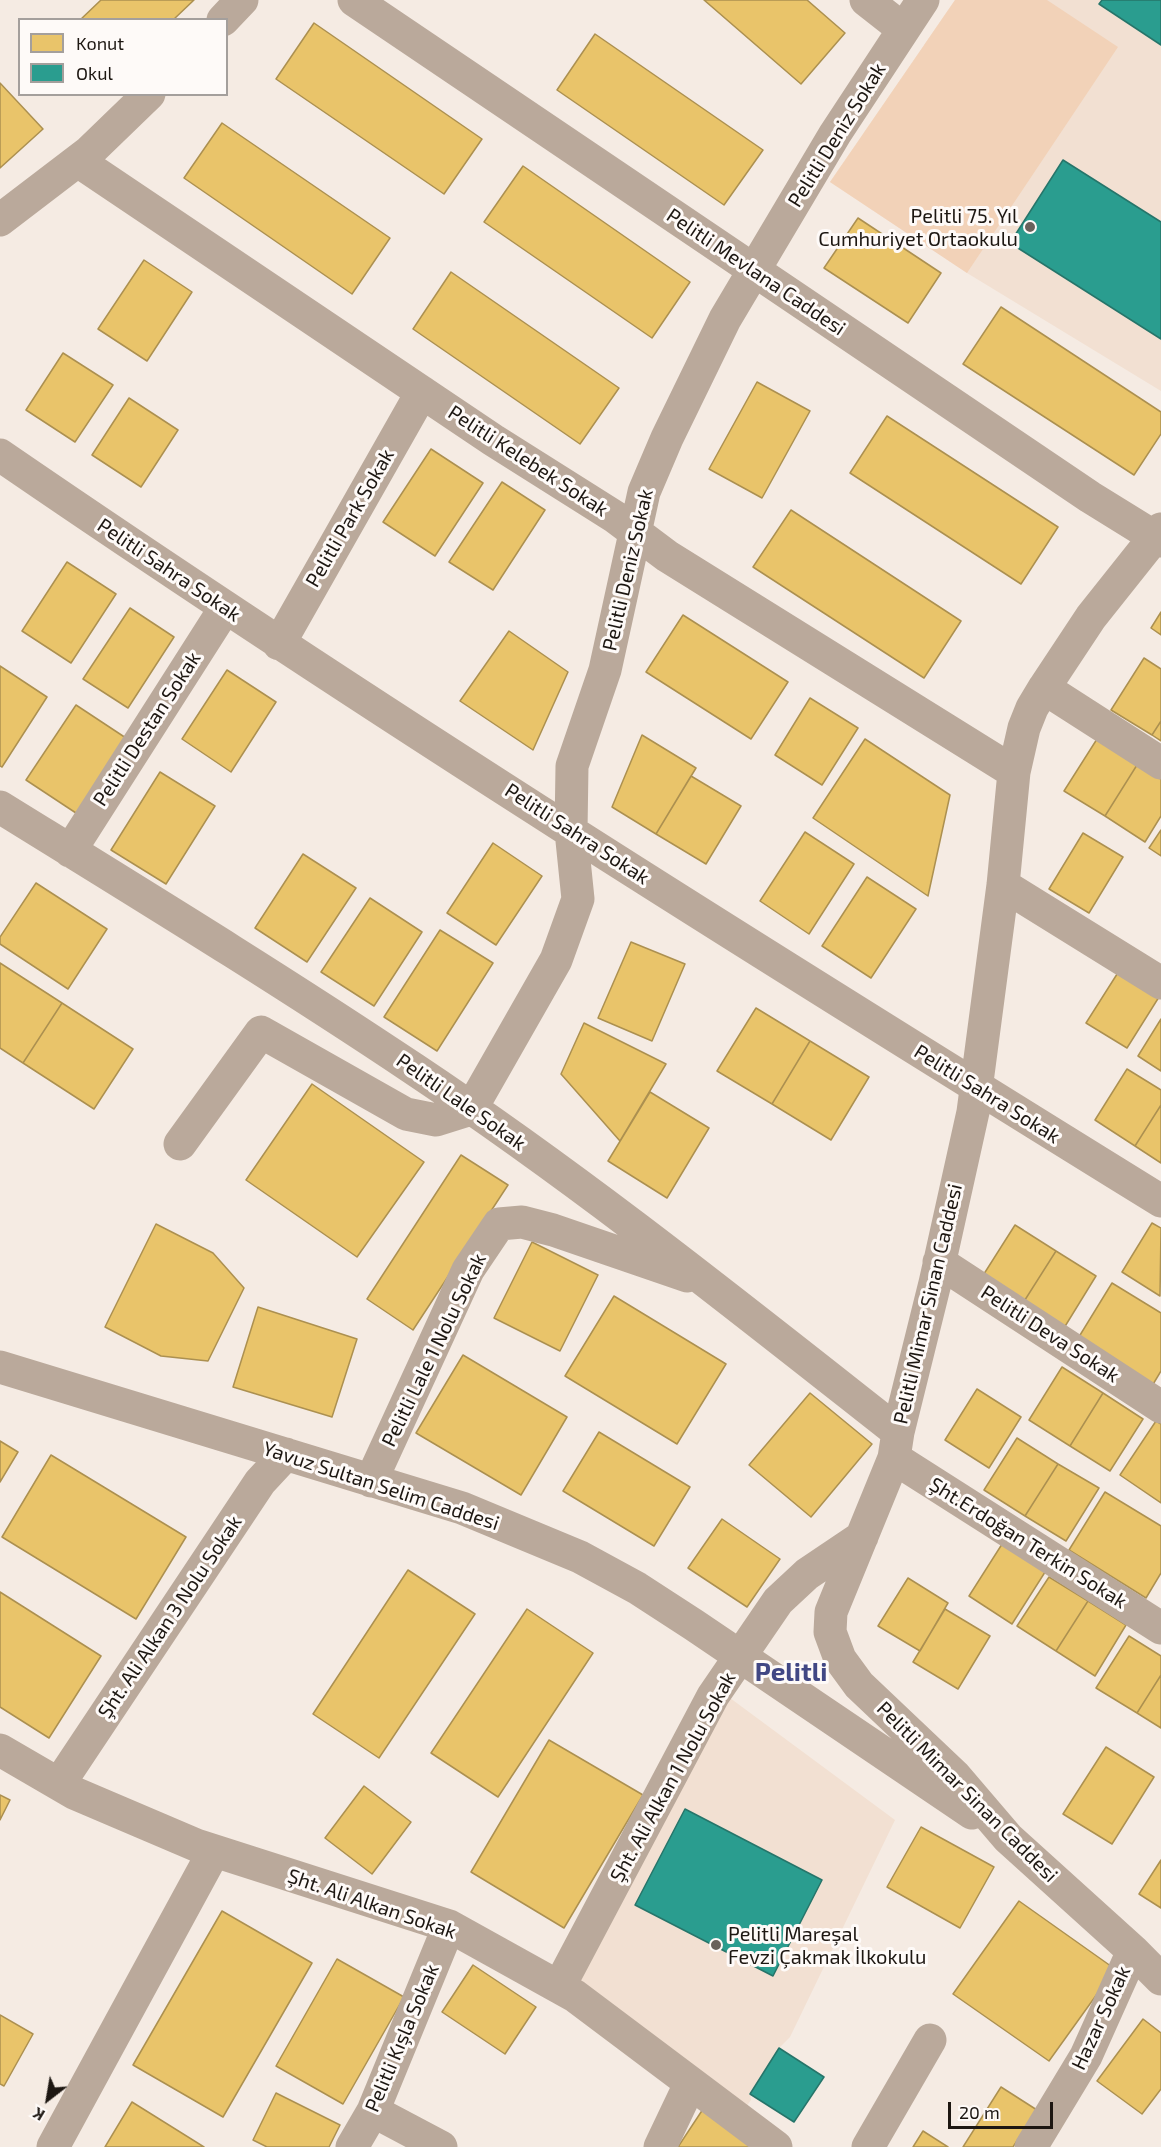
<!DOCTYPE html>
<html>
<head>
<meta charset="utf-8">
<style>
	body { margin:0 }
	#map { position:relative; width:1161px; height:2147px; overflow:hidden; background:#f5ebe3; font-family:"Exo 2",sans-serif }
	canvas { display:block }
	.legend { position:absolute; left:18px; top:18px; width:210px; height:78px; box-sizing:border-box; background:#fefaf8; border:2px solid #a49f9c; margin:0; padding:8px 10px; list-style:none; font-size:18px; color:#1d1712 }
	.legend li { display:flex; align-items:center; gap:12px; height:30px }
	.legend b { width:30px; border:2px solid #a49f9c }
	.north { position:absolute; left:18px; top:2069px; width:60px; height:60px; -webkit-text-stroke:4px #fefaf8; paint-order:stroke; rotate:211deg; font-size:16px; font-weight:700; line-height:24px; text-align:center; color:#1d1712 }
	.north::after { content:''; display:block; margin:auto; width:21px; height:27px; background:#1d1712; clip-path:polygon(50% 0,100% 100%,50% 72%,0 100%) }
	.scale { position:absolute; left:948px; top:2102px; width:105px; height:27px; box-sizing:border-box; border:3px solid #1d1712; border-top:0; padding-left:8px; font-size:18px; line-height:21px; white-space:nowrap; color:#1d1712; -webkit-text-stroke:4px #fefaf8; paint-order:stroke }
</style>
</head>
<body>
<div id="map">
<canvas width="1161" height="2147"></canvas>
<ul class="legend">
<li><b style="height:16px;background:#e9c46a"></b>Konut</li>
<li><b style="height:16px;background:#2a9d8f"></b>Okul</li>
</ul>
<div class="north">K</div>
<div class="scale">20 m</div>
</div>
<script>
const ctx = document.querySelector('canvas').getContext('2d');
ctx.lineJoin = 'round';
function fill(path, color) {
  ctx.fillStyle = color;
  ctx.fill(path, 'evenodd');
}
function stroke(path, color, width, dash) {
  ctx.strokeStyle = color;
  ctx.lineWidth = width;
  ctx.lineCap = dash ? 'butt' : 'round';
  ctx.setLineDash(dash || []);
  ctx.stroke(path);
}
function drawText(font, color, halo, rows, align = 'center') {
  ctx.font = font + ' "Exo 2",sans-serif';
  ctx.lineWidth = 6;
  ctx.setLineDash([]);
  ctx.textBaseline = 'middle';
  ctx.strokeStyle = halo;
  ctx.fillStyle = color;
  for (const [text, x, y, turn = 0] of rows) {
    ctx.save();
    ctx.translate(x, y);
    ctx.rotate((+turn || 0) * Math.PI / 180);
    ctx.textAlign = isNaN(turn) ? turn : align;
    if (halo) ctx.strokeText(text, 0, 0);
    ctx.fillText(text, 0, 0);
    ctx.restore();
  }
}
fill(new Path2D(`
	M 955,0 L 1161,0 L 1161,391 L 967,273 L 830,182 Z
	M 730,1698 L 895,1820 L 790,2037 L 779,2048 L 750,2093 L 751,2100 L 744,2110 L 574,1991 Z`), '#f2e0d2');
fill(new Path2D(`
	M 955,0 L 1047,0 L 1118,47 L 967,273 L 830,182 Z`), '#f2d2b8');
const homes = new Path2D(`
	M 101,0 L 194,0 L 173,20 L 80,20 Z
	M 704,0 L 807,0 L 845,33 L 801,84 Z
	M 314,23 L 482,139 L 444,194 L 276,79 Z
	M 595,34 L 763,150 L 724,205 L 557,90 Z
	M 0,83 L 43,129 L 0,168 Z
	M 222,123 L 390,238 L 352,294 L 184,178 Z
	M 523,166 L 690,282 L 652,338 L 484,222 Z
	M 858,218 L 941,273 L 908,323 L 824,268 Z
	M 144,260 L 192,292 L 147,361 L 98,329 Z
	M 451,272 L 619,388 L 580,444 L 413,329 Z
	M 1001,307 L 1161,412 L 1161,434 L 1134,475 L 963,364 Z
	M 63,353 L 113,385 L 75,442 L 26,410 Z
	M 757,382 L 810,411 L 762,498 L 709,469 Z
	M 129,398 L 178,430 L 141,487 L 92,455 Z
	M 887,416 L 1058,527 L 1021,584 L 850,473 Z
	M 431,449 L 483,483 L 435,556 L 383,522 Z
	M 502,482 L 545,510 L 493,590 L 449,562 Z
	M 791,510 L 961,621 L 924,678 L 753,567 Z
	M 67,562 L 116,594 L 71,663 L 22,631 Z
	M 130,608 L 174,637 L 128,708 L 83,679 Z
	M 1161,612 L 1161,635 L 1151,628 Z
	M 683,615 L 788,682 L 751,739 L 646,672 Z
	M 509,631 L 568,672 L 533,750 L 460,701 Z
	M 1144,658 L 1161,669 L 1161,721 L 1152,735 L 1111,710 Z
	M 0,666 L 47,697 L 2,767 L 0,766 Z
	M 227,670 L 276,702 L 231,772 L 182,739 Z
	M 810,698 L 858,728 L 822,785 L 775,755 Z
	M 76,705 L 129,740 L 79,815 L 26,780 Z
	M 1161,721 L 1161,741 L 1152,735 Z
	M 642,735 L 696,768 L 656,834 L 612,807 Z
	M 865,739 L 950,795 L 928,896 L 813,818 Z
	M 1097,739 L 1137,765 L 1105,816 L 1064,791 Z
	M 1137,765 L 1161,779 L 1161,816 L 1145,842 L 1105,816 Z
	M 160,772 L 215,806 L 166,884 L 111,850 Z
	M 691,776 L 741,806 L 706,864 L 656,834 Z
	M 1161,830 L 1161,856 L 1149,848 Z
	M 805,832 L 854,864 L 809,934 L 760,901 Z
	M 1083,833 L 1123,857 L 1089,913 L 1049,889 Z
	M 493,843 L 542,876 L 496,945 L 447,913 Z
	M 303,854 L 356,888 L 307,962 L 255,928 Z
	M 867,877 L 916,909 L 871,978 L 822,946 Z
	M 36,883 L 107,929 L 68,989 L 0,944 L 0,937 Z
	M 370,898 L 422,932 L 374,1006 L 321,972 Z
	M 440,930 L 493,963 L 437,1051 L 384,1017 Z
	M 631,942 L 685,964 L 652,1041 L 598,1018 Z
	M 0,963 L 62,1003 L 23,1063 L 0,1048 Z
	M 1119,971 L 1159,997 L 1127,1048 L 1086,1023 Z
	M 62,1003 L 133,1049 L 94,1109 L 23,1063 Z
	M 756,1008 L 810,1041 L 772,1104 L 717,1071 Z
	M 1161,1019 L 1161,1071 L 1138,1056 Z
	M 584,1023 L 666,1064 L 620,1141 L 561,1074 Z
	M 810,1041 L 869,1077 L 831,1140 L 772,1104 Z
	M 1127,1069 L 1161,1090 L 1161,1105 L 1135,1146 L 1095,1120 Z
	M 312,1084 L 424,1162 L 357,1257 L 246,1180 Z
	M 650,1092 L 709,1128 L 667,1198 L 608,1161 Z
	M 1161,1105 L 1161,1163 L 1135,1146 Z
	M 461,1155 L 508,1185 L 413,1330 L 367,1299 Z
	M 1152,1223 L 1161,1228 L 1160,1296 L 1122,1272 Z
	M 156,1224 L 213,1253 L 244,1288 L 208,1361 L 161,1356 L 105,1327 Z
	M 1015,1225 L 1056,1251 L 1023,1303 L 982,1277 Z
	M 532,1242 L 598,1275 L 560,1351 L 494,1318 Z
	M 1056,1251 L 1096,1276 L 1064,1328 L 1023,1303 Z
	M 1112,1283 L 1161,1313 L 1161,1371 L 1152,1386 L 1077,1340 Z
	M 614,1296 L 726,1364 L 677,1444 L 565,1376 Z
	M 258,1307 L 357,1339 L 332,1417 L 233,1387 Z
	M 463,1355 L 567,1417 L 521,1495 L 416,1433 Z
	M 1062,1367 L 1103,1393 L 1070,1446 L 1029,1420 Z
	M 977,1389 L 1021,1417 L 989,1468 L 945,1440 Z
	M 810,1393 L 872,1444 L 811,1517 L 749,1465 Z
	M 1103,1393 L 1143,1419 L 1110,1471 L 1070,1446 Z
	M 1156,1421 L 1161,1424 L 1161,1503 L 1120,1475 Z
	M 599,1432 L 690,1487 L 654,1546 L 563,1491 Z
	M 1017,1438 L 1058,1464 L 1025,1516 L 984,1490 Z
	M 0,1441 L 18,1452 L 0,1482 Z
	M 51,1455 L 186,1537 L 136,1619 L 2,1537 Z
	M 1058,1464 L 1099,1488 L 1066,1541 L 1025,1516 Z
	M 1105,1492 L 1161,1526 L 1161,1573 L 1146,1598 L 1069,1550 Z
	M 722,1519 L 780,1559 L 747,1607 L 688,1568 Z
	M 1004,1541 L 1047,1569 L 1012,1624 L 969,1596 Z
	M 408,1570 L 475,1614 L 379,1758 L 313,1714 Z
	M 1049,1577 L 1088,1601 L 1056,1651 L 1017,1626 Z
	M 908,1578 L 948,1603 L 920,1651 L 878,1626 Z
	M 0,1592 L 101,1656 L 49,1738 L 0,1707 Z
	M 1088,1601 L 1126,1625 L 1095,1676 L 1056,1651 Z
	M 527,1609 L 593,1653 L 498,1797 L 431,1753 Z
	M 945,1609 L 990,1636 L 958,1689 L 913,1662 Z
	M 1129,1636 L 1161,1656 L 1161,1675 L 1137,1713 L 1096,1688 Z
	M 1161,1675 L 1161,1728 L 1137,1713 Z
	M 549,1740 L 643,1795 L 564,1928 L 471,1872 Z
	M 1106,1747 L 1154,1777 L 1112,1844 L 1063,1814 Z
	M 364,1786 L 411,1822 L 372,1874 L 325,1838 Z
	M 0,1795 L 10,1800 L 0,1820 Z
	M 921,1827 L 994,1867 L 960,1928 L 887,1887 Z
	M 1161,1860 L 1161,1908 L 1139,1894 Z
	M 1019,1901 L 1115,1969 L 1049,2061 L 953,1994 Z
	M 222,1911 L 312,1963 L 223,2117 L 133,2065 Z
	M 337,1959 L 404,1997 L 343,2104 L 276,2066 Z
	M 473,1965 L 536,2007 L 505,2054 L 442,2012 Z
	M 0,2015 L 33,2034 L 4,2086 L 0,2084 Z
	M 1143,2019 L 1161,2033 L 1161,2089 L 1142,2114 L 1097,2081 Z
	M 1001,2087 L 1037,2110 L 1013,2147 L 963,2147 Z
	M 276,2093 L 340,2125 L 329,2147 L 267,2147 L 253,2140 Z
	M 132,2102 L 204,2147 L 105,2147 Z
	M 707,2103 L 755,2147 L 678,2147 Z
	M 923,2131 L 948,2147 L 913,2147 Z`);
fill(homes, '#e9c46a');
stroke(homes, '#ac9050', 1.5);
const schools = new Path2D(`
	M 1102,0 L 1161,0 L 1161,45 L 1099,4 Z
	M 1063,160 L 1161,222 L 1161,339 L 1010,243 Z
	M 685,1809 L 822,1880 L 773,1976 L 635,1905 Z
	M 779,2048 L 824,2077 L 794,2122 L 750,2094 Z`);
fill(schools, '#2a9d8f');
stroke(schools, '#26756a', 1.5);
stroke(new Path2D(`
	M 354,0 L 1090,497 L 1161,541
	M 866,0 L 903,29
	M 223,20 L 242,0
	M 78,161 L 493,440 L 615,517 L 667,556 L 1014,772
	M 0,220 L 89,152 L 149,94
	M 0,455 C 379,715 770,959 1161,1201
	M 1161,529 L 1091,617 L 1044,688 L 1032,708 L 1024,728 L 1014,772 L 1003,885 L 973,1112 L 935,1283 L 898,1432 L 894,1458 L 831,1612 L 830,1632 L 840,1659 L 859,1685 L 955,1776 L 1008,1838 L 1133,1951 L 1161,1979
	M 279,644 L 422,392
	M 1044,688 L 1161,763
	M 0,807 C 139,893 278,978 414,1069 C 582,1181 739,1307 898,1432
	M 70,851 L 225,608
	M 1003,885 L 1161,983
	M 180,1144 L 261,1032 L 406,1114 L 436,1120 L 471,1109 L 556,960 L 578,899 L 571,831 L 572,766 L 605,670 L 644,492 L 667,438 L 725,319 L 835,134 L 923,0
	M 939,1262 L 1161,1407
	M 0,1367 L 462,1508 L 580,1557 L 637,1588 L 694,1625 L 972,1813
	M 894,1458 L 1161,1628
	M 371,1481 L 468,1270 L 499,1224 L 522,1222 L 553,1230 L 687,1276
	M 0,1750 L 74,1793 L 196,1845 L 449,1926 L 575,1996 L 776,2147
	M 59,1784 L 260,1482 L 286,1454
	M 559,1987 L 713,1696 L 778,1601 L 807,1574 L 862,1537
	M 373,2111 L 441,2147
	M 53,2147 L 214,1851
	M 352,2147 L 373,2111 L 449,1926
	M 660,2147 L 690,2084
	M 868,2147 L 930,2040
	M 1031,2147 L 1086,2056 L 1133,1951`), '#baa99b', 33);
for (const [x, y, r, color] of [
	[1030,227,6,"#69615b"],
	[716,1945,6,"#69615b"]
]) {
  const dot = new Path2D();
  dot.arc(x, y, r, 0, 2 * Math.PI);
  ctx.fillStyle = color;
  ctx.fill(dot);
  stroke(dot, '#fefaf8', 2);
}
drawText('20px', '#1d1712', '#fefaf8', [
	["Pelitli Deniz Sokak",837,135,-58],
	["Pelitli Mevlana Caddesi",756,272,34],
	["Pelitli Kelebek Sokak",528,461,33],
	["Pelitli Park Sokak",350,518,-60],
	["Pelitli Sahra Sokak",169,570,34],
	["Pelitli Deniz Sokak",628,570,-77],
	["Pelitli Destan Sokak",147,729,-57],
	["Pelitli Sahra Sokak",577,834,33],
	["Pelitli Sahra Sokak",987,1094,32],
	["Pelitli Lale Sokak",461,1102,35],
	["Pelitli Mimar Sinan Caddesi",928,1304,-77],
	["Pelitli Deva Sokak",1050,1334,33],
	["Pelitli Lale 1 Nolu Sokak",434,1350,-64],
	["Yavuz Sultan Selim Caddesi",381,1486,18],
	["Şht.Erdoğan Terkin Sokak",1028,1543,32],
	["Şht. Ali Alkan 3 Nolu Sokak",170,1617,-56],
	["Şht. Ali Alkan 1 Nolu Sokak",673,1777,-61],
	["Pelitli Mimar Sinan Caddesi",967,1792,45],
	["Şht. Ali Alkan Sokak",372,1904,19],
	["Hazar Sokak",1101,2018,-65],
	["Pelitli Kışla Sokak",402,2038,-67]
]);
drawText('20px', '#1d1712', '#fefaf8', [
	["Pelitli 75. Yıl",1018,216],
	["Cumhuriyet Ortaokulu",1018,239],
	["Pelitli Mareşal",728,1934,"left"],
	["Fevzi Çakmak İlkokulu",728,1957,"left"]
], 'right');
drawText('bold 26px', '#414784', '#fefaf8', [
	["Pelitli",791,1672]
]);
</script>
</body>
</html>
